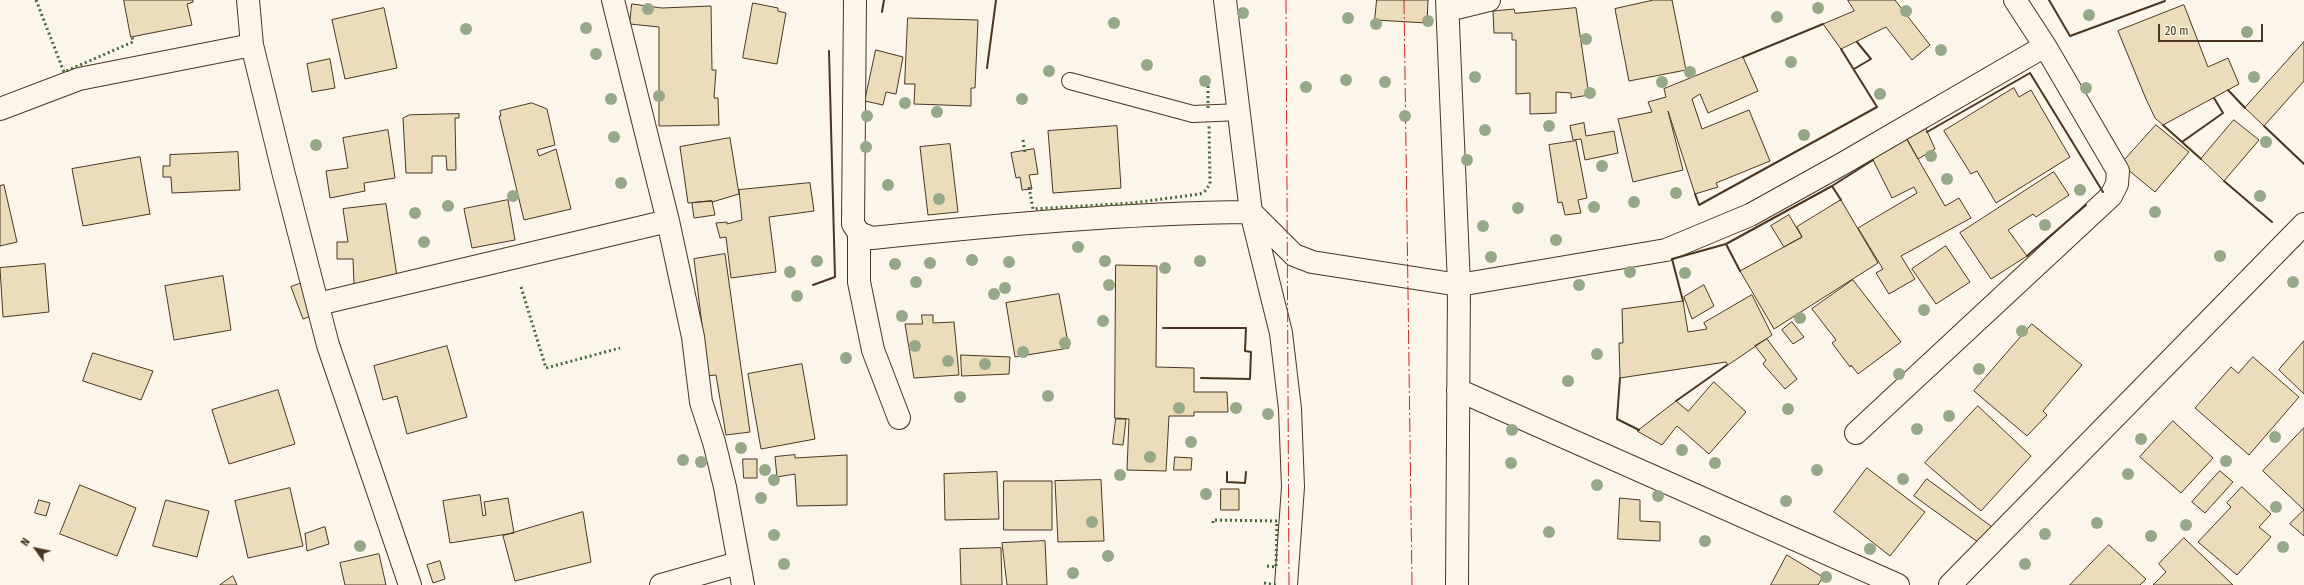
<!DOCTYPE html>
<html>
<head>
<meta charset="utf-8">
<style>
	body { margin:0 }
	#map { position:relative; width:2304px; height:585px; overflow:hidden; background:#fbf6e9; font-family:"Fira Sans Condensed",sans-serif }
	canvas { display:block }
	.north { position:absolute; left:16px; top:529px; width:40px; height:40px; -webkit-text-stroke:3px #fbf6e9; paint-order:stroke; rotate:303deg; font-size:11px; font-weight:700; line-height:16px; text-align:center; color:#4a3520 }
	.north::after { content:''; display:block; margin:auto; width:14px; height:18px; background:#4a3520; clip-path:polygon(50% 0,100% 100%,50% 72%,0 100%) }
	.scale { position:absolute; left:2158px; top:24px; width:105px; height:18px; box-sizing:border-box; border:2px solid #4a3520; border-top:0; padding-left:5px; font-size:12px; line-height:14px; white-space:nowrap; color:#4a3520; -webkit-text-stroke:3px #fbf6e9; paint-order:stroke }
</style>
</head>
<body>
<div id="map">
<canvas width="2304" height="585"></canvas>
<div class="north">N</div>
<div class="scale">20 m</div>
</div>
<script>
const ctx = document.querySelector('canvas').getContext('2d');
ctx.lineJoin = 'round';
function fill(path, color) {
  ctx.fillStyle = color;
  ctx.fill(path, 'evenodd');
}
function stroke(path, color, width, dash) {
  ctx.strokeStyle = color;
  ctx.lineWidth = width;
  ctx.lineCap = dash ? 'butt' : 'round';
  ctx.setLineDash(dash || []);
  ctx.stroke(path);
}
const building = new Path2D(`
	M 124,0 L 193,0 L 193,2 L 187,4 L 192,25 L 131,37 Z
	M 1377,0 L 1428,0 L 1427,23 L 1375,20 Z
	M 1654,0 L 1672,0 L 1686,70 L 1629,81 L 1615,9 Z
	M 1848,0 L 1895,0 L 1930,45 L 1912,60 L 1886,27 L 1841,49 L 1823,24 L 1854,11 Z
	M 753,3 L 778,8 L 778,11 L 786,13 L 777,64 L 743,58 Z
	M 632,4 L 662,8 L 711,6 L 712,70 L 716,70 L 714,98 L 718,98 L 719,125 L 659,126 L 659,27 L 630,24 Z
	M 2184,5 L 2208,67 L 2228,58 L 2239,84 L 2163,125 L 2155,118 L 2146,99 L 2118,31 Z
	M 384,8 L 397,68 L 345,79 L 332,20 Z
	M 1576,8 L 1589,95 L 1571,98 L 1571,93 L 1556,92 L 1556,113 L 1530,114 L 1530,93 L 1516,94 L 1516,40 L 1512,40 L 1512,33 L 1494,33 L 1493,11 L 1514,9 L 1515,13 Z
	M 908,18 L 978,20 L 975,88 L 971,88 L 971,106 L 914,104 L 915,84 L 905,84 Z
	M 2304,42 L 2304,81 L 2264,126 L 2245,108 Z
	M 876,50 L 903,57 L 896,94 L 886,92 L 883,105 L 865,101 Z
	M 1743,57 L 1758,91 L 1708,113 L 1700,94 L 1692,99 L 1702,129 L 1749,110 L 1770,161 L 1716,183 L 1718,187 L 1695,194 L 1668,111 L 1683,170 L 1633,182 L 1618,119 L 1652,112 L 1648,102 L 1666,97 L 1664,89 Z
	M 330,59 L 335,88 L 312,92 L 307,64 Z
	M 2014,88 L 2019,97 L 2031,90 L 2070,157 L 1996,203 L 1977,171 L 1971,174 L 1944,131 Z
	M 532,103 L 547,109 L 555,145 L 537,150 L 539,156 L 556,149 L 571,209 L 524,220 L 499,116 L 501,116 L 500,111 Z
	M 459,114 L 459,118 L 455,118 L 456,170 L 447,170 L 446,156 L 432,156 L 432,173 L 406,173 L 403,118 L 409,115 Z
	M 2234,120 L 2259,140 L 2224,181 L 2201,159 Z
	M 1584,123 L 1586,136 L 1614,131 L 1618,153 L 1585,160 L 1581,139 L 1573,140 L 1570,126 Z
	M 2156,125 L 2189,152 L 2155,192 L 2121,164 Z
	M 1117,126 L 1121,188 L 1053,193 L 1048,131 Z
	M 1926,129 L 1935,149 L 1918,159 L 1907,139 Z
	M 388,130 L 395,178 L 364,183 L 365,191 L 330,198 L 326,171 L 348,168 L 343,138 Z
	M 730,138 L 739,194 L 712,202 L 712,201 L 688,203 L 680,147 Z
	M 1906,138 L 1945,206 L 1959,198 L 1971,218 L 1901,256 L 1915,279 L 1889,294 L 1876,273 L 1883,269 L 1858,228 L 1917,193 L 1914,187 L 1892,198 L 1872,158 Z
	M 1576,141 L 1587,198 L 1578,200 L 1581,213 L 1565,215 L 1562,202 L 1558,203 L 1549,145 Z
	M 950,144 L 958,212 L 928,215 L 920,147 Z
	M 1034,149 L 1038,174 L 1029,175 L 1032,189 L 1022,190 L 1020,177 L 1016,178 L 1011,153 Z
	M 238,152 L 240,190 L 172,193 L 171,177 L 163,177 L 163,166 L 170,166 L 170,155 Z
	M 140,157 L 150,214 L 83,226 L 72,169 Z
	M 2054,172 L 2069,195 L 2036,217 L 2033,214 L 2008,230 L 2027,256 L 1991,279 L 1960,233 Z
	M 810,183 L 814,211 L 769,217 L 776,272 L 731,278 L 726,237 L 720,238 L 716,223 L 727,222 L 727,224 L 742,220 L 739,190 Z
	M 4,185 L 17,242 L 0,246 L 0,186 Z
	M 508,200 L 515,240 L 472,248 L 464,209 Z
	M 1841,200 L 1878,263 L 1774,329 L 1740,271 L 1802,237 L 1797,227 Z
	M 712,201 L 715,215 L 694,218 L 692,203 Z
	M 386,204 L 398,283 L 354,285 L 353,259 L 337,259 L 337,242 L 348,242 L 343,209 Z
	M 1789,215 L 1802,237 L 1784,247 L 1771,226 Z
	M 1946,246 L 1970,282 L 1936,304 L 1912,269 Z
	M 725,254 L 750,432 L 726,435 L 716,375 L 706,376 L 695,326 L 702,325 L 694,259 Z
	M 45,264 L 49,312 L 3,317 L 0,268 Z
	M 1116,265 L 1157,266 L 1156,367 L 1194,368 L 1194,392 L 1227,392 L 1228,412 L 1194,412 L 1194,416 L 1169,416 L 1166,471 L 1127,470 L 1129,419 L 1115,418 Z
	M 223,276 L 231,330 L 174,340 L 165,286 Z
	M 1853,280 L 1901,342 L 1858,374 L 1851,365 L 1850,367 L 1832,343 L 1836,340 L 1812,309 Z
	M 302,283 L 314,315 L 303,319 L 291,287 Z
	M 1704,285 L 1714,306 L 1692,319 L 1684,297 Z
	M 1059,294 L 1069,348 L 1015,357 L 1006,303 Z
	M 1752,295 L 1772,335 L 1728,365 L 1726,362 L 1620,378 L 1619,343 L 1623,343 L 1622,309 L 1683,301 L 1688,332 L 1707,329 L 1704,323 Z
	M 922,315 L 933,315 L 933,323 L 954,322 L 959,375 L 914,378 L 905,324 L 922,324 Z
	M 1792,322 L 1804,337 L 1793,344 L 1782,330 Z
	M 2032,324 L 2082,365 L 2043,411 L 2047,415 L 2027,436 L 1974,391 Z
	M 1767,339 L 1797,379 L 1785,389 L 1763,364 L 1766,360 L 1755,346 Z
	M 2304,341 L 2304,394 L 2279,370 Z
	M 447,346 L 467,417 L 407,434 L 397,396 L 383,400 L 374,366 Z
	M 93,353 L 153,371 L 141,400 L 83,381 Z
	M 961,355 L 1010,357 L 1009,374 L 962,376 Z
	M 2253,357 L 2299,397 L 2249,455 L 2195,408 L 2231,367 L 2238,373 Z
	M 802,364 L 815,439 L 761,449 L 748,374 Z
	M 1714,382 L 1746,412 L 1709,454 L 1677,426 L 1662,445 L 1637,431 L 1676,401 L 1688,411 Z
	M 278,390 L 295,444 L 229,464 L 212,410 Z
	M 1978,406 L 2031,456 L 1981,511 L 1925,463 Z
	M 1116,419 L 1126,419 L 1123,445 L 1113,444 Z
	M 2173,421 L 2213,458 L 2181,493 L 2140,457 Z
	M 2304,428 L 2304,510 L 2263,471 Z
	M 795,455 L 795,458 L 847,455 L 847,505 L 797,506 L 795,474 L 777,477 L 775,457 Z
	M 1175,457 L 1192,458 L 1191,470 L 1174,470 Z
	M 743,459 L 757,459 L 757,478 L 744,478 Z
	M 1867,468 L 1925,512 L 1890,556 L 1834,512 Z
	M 2220,471 L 2233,482 L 2205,513 L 2192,502 Z
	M 997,472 L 999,519 L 945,520 L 944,474 Z
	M 1927,479 L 1995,529 L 1982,545 L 1914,496 Z
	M 1101,480 L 1104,541 L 1058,542 L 1055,481 Z
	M 1004,481 L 1052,481 L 1052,530 L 1004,530 Z
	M 80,485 L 136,508 L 117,556 L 60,534 Z
	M 2242,487 L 2271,514 L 2259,527 L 2271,537 L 2237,575 L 2198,542 L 2231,507 L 2227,503 Z
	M 290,488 L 303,546 L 248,558 L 235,501 Z
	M 1221,489 L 1239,489 L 1239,510 L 1221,510 Z
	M 480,495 L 483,516 L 486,515 L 484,502 L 508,498 L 514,533 L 450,543 L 443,501 Z
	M 1620,498 L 1640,500 L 1640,521 L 1660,522 L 1660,541 L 1618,539 Z
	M 39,500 L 50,503 L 46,516 L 35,513 Z
	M 166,500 L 209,511 L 197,557 L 153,546 Z
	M 2304,510 L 2304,536 L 2290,524 Z
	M 583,512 L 591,562 L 515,581 L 503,536 Z
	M 325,527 L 329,544 L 307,551 L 305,534 Z
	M 2184,538 L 2233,585 L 2153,585 L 2166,572 L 2159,564 Z
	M 1045,541 L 1047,585 L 1007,585 L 1002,543 Z
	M 2109,545 L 2146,579 L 2140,585 L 2070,585 Z
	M 1001,548 L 1002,585 L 961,585 L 960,549 Z
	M 379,554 L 386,585 L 345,585 L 340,563 Z
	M 1787,555 L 1823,577 L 1818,585 L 1771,585 Z
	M 440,561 L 445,579 L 433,583 L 427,565 Z
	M 233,576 L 237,585 L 220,585 Z`);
fill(building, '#ecdcbc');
stroke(building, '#4a3520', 1);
const lane = new Path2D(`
	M 1070,81 L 1193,114 L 1240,112`);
const street = new Path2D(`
	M 248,0 L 252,45 L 283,171 L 328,345 L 410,585
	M 613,0 L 668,221 L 693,337 L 701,402 L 714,442 L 725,487 L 743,585
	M 855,0 L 853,224 L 859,233 L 872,238 C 998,225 1124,213 1251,212 L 1294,255 L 1312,262 L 1459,285 L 1666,250 L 1750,215 L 1842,164 L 2045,46
	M 1225,0 L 1251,212 L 1281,333 L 1290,409 L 1293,487 L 1286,585
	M 1447,0 L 1459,285 L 1457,585
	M 1448,10 L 1489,0
	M 0,109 L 79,79 L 252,45
	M 859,233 L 859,282 L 873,350 L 899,418
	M 318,304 L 668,221
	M 1458,390 L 1898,585
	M 1856,433 L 2111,196 L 2117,184 L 2118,171 L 2045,46 L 2015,0
	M 661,585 L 738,563
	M 1950,585 L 2304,224`);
stroke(lane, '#4a3520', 18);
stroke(street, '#4a3520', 24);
stroke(lane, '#fbf6e9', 16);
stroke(street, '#fbf6e9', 22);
stroke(new Path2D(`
	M 36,0 L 64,72 L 133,42 L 132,35
	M 1208,86 L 1208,108
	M 1023,140 L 1025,153
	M 1029,187 L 1033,209 L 1132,203 L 1200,194 L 1205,191 L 1210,184 L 1209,125
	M 521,287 L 546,368 L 620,348
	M 1213,523 L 1213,520 L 1277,521 L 1276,567 L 1266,566
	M 1264,583 L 1276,585`), '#436837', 3, [2, 3]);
stroke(new Path2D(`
	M 2049,0 L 2070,36 L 2165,1
	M 882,12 L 884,0
	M 1743,57 L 1823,24
	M 987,68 L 996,0
	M 1854,69 L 1871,59 L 1857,42
	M 2228,90 L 2245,108
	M 2163,125 L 2201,159
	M 2264,126 L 2304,164
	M 1927,132 L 2030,73 L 2103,192
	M 2182,142 L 2223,113 L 2214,98
	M 2224,181 L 2272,222
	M 1832,186 L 1841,200
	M 1695,194 L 1699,205 L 1877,107 L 1841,49
	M 1726,244 L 1740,271
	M 2027,256 L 2086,205
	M 813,285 L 835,277 L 829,51
	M 1683,301 L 1672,259 L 1726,244 L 1832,186 L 1873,160
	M 1163,328 L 1246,328 L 1245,351 L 1251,352 L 1250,379 L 1201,378
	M 1620,378 L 1617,419 L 1639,430
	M 1676,401 L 1727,365
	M 1227,472 L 1227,482 L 1245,483 L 1246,472`), '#4a3520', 2);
stroke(new Path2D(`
	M 1286,0 L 1289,585
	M 1404,0 L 1412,585`), '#c62828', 1, [14, 3, 2, 3]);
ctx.fillStyle = '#96a887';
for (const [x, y] of [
	[1818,8],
	[648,9],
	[1906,11],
	[1243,13],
	[2089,15],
	[1777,17],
	[1348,18],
	[1428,21],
	[1114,23],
	[1376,24],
	[586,28],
	[466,29],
	[2247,32],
	[1586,39],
	[1941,50],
	[596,54],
	[1791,62],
	[1147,65],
	[1049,71],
	[1690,72],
	[1475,77],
	[2254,77],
	[1346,80],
	[1205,81],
	[1385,82],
	[1662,82],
	[1306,87],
	[2086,88],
	[1590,93],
	[1880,94],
	[659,96],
	[611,99],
	[1022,99],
	[905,103],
	[937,112],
	[867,116],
	[1405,116],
	[1549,126],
	[1485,130],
	[1804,135],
	[614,137],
	[2266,142],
	[316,145],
	[866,147],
	[1931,156],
	[1467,160],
	[1602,166],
	[1947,179],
	[621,183],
	[888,185],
	[2080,190],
	[1676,193],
	[513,196],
	[2260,196],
	[939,199],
	[1634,202],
	[448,206],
	[1594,207],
	[1518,208],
	[2155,212],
	[415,213],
	[2045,225],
	[1483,226],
	[1556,240],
	[424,242],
	[1078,247],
	[2220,256],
	[1491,257],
	[972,260],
	[817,261],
	[1105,261],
	[1200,261],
	[1009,262],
	[930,263],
	[895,264],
	[1165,268],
	[790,272],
	[1630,272],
	[1685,273],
	[916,282],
	[2293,282],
	[1109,285],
	[1579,285],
	[1005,288],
	[994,294],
	[797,296],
	[1924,310],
	[902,316],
	[1800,318],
	[1103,321],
	[2022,331],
	[1065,343],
	[915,346],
	[1023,352],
	[1597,354],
	[846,358],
	[948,361],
	[985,364],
	[1979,369],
	[1899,374],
	[1568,381],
	[1048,396],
	[960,397],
	[1179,408],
	[1236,408],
	[1788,409],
	[1268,414],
	[1949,416],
	[1917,429],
	[1512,430],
	[2275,437],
	[2141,439],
	[1191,442],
	[741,448],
	[1682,450],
	[1150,457],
	[683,460],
	[2226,461],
	[701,462],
	[1511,463],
	[1715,463],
	[765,470],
	[1817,470],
	[2128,474],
	[1120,475],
	[1903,479],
	[774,480],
	[1597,485],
	[1206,494],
	[1658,496],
	[761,498],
	[1786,501],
	[2276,507],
	[1092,522],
	[2097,523],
	[2186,525],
	[1549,532],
	[2045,534],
	[774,535],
	[2151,536],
	[1705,541],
	[360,546],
	[2283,547],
	[1870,549],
	[1108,556],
	[784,564],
	[2025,564],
	[1073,573],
	[1826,577]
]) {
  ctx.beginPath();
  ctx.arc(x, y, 6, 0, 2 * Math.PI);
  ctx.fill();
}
</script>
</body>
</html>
